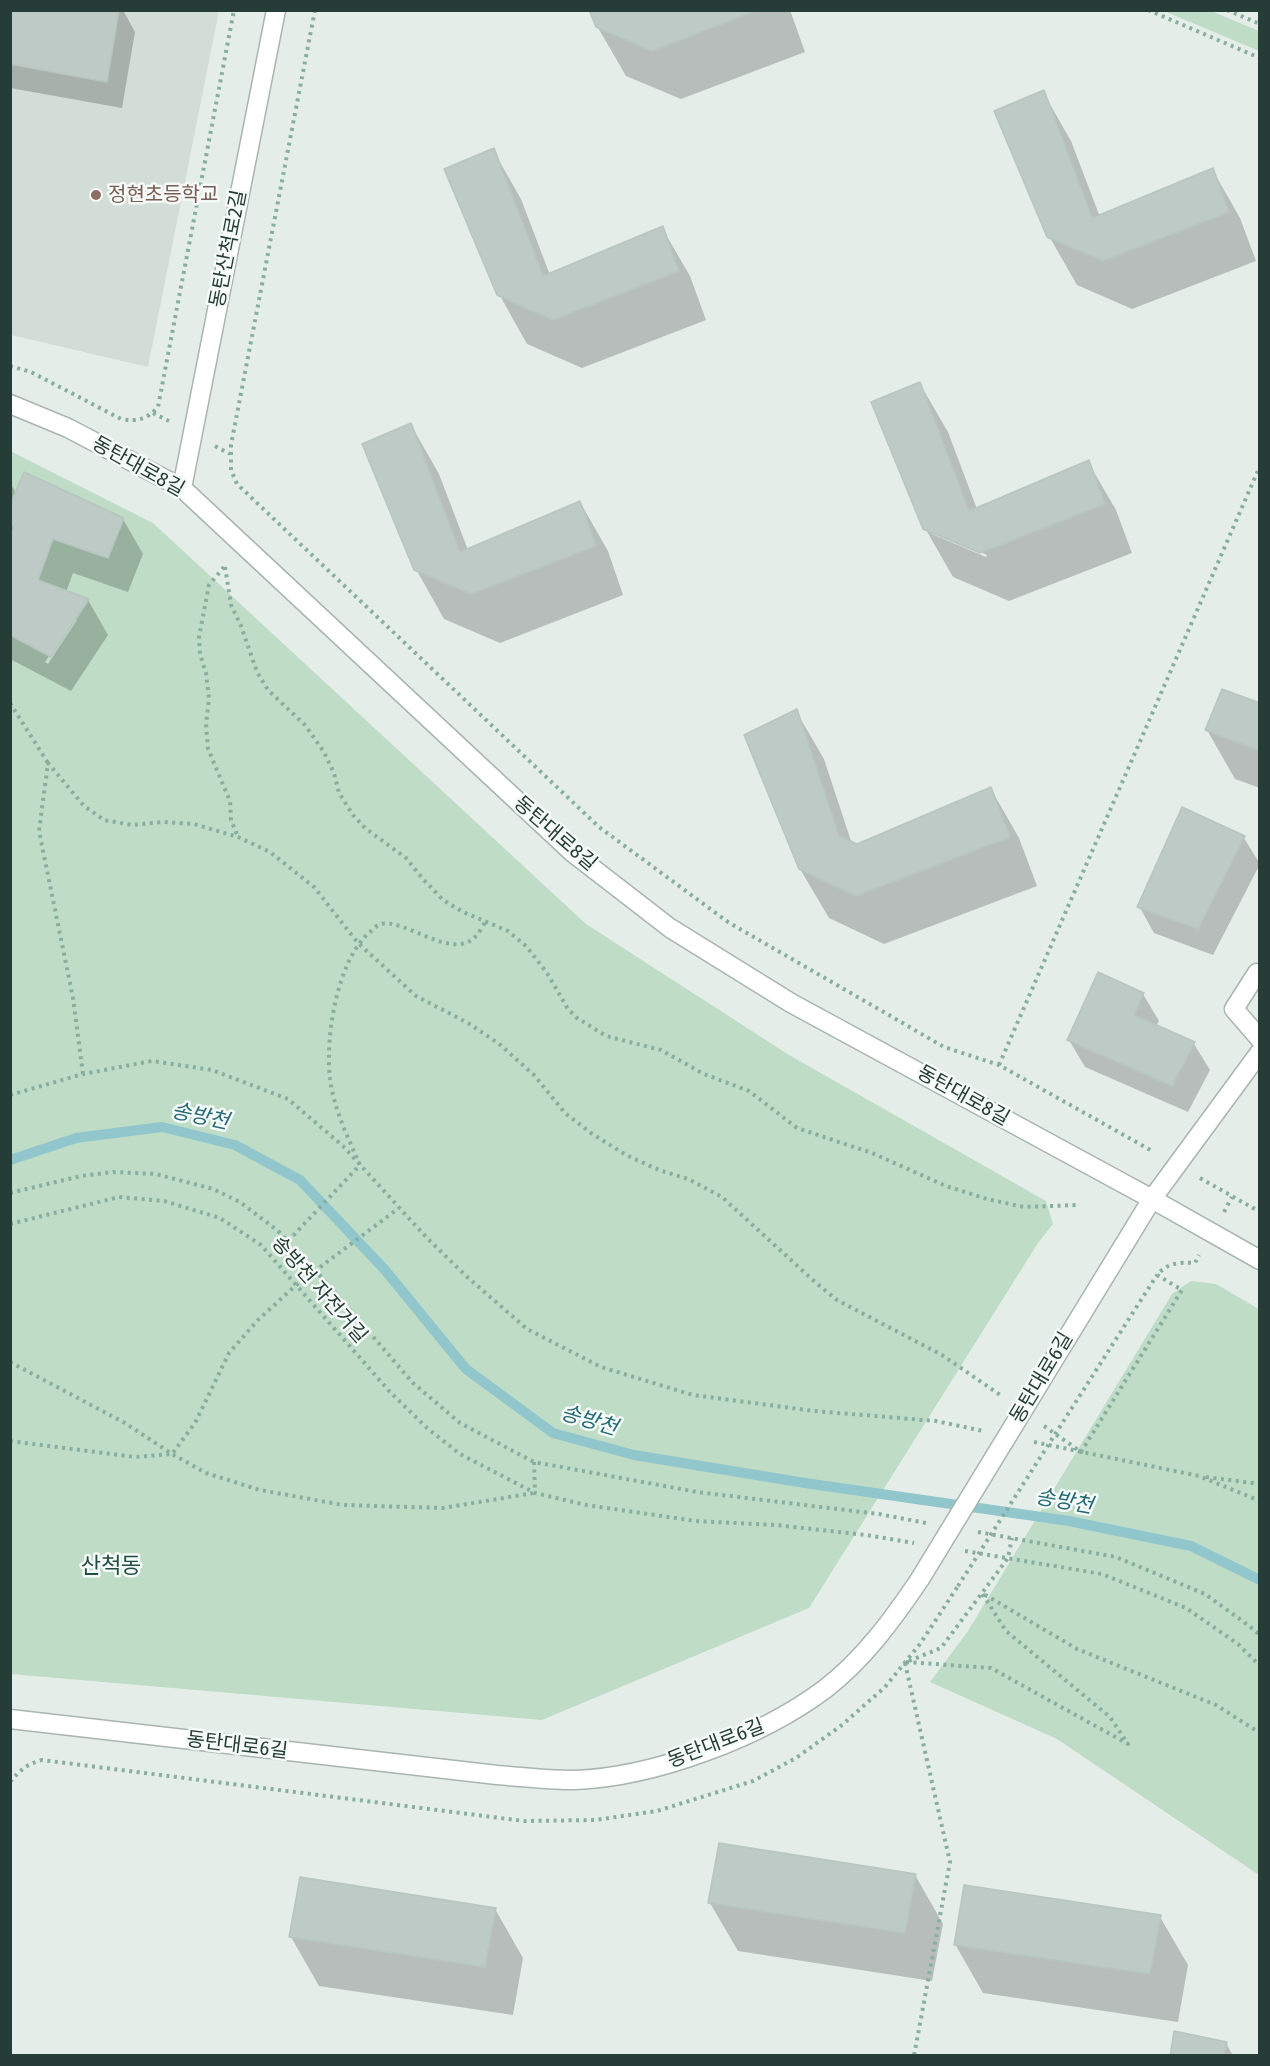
<!DOCTYPE html>
<html>
<head>
<meta charset="utf-8">
<style>
	body { margin:0 }
	#map { position:relative; width:1270px; height:2066px; overflow:hidden; background:#e5ede9; font-family:"Fira Sans Condensed",sans-serif }
	canvas { display:block }
	.frame { position:absolute; inset:0; border:12px solid #253d36; pointer-events:none }
</style>
</head>
<body>
<div id="map">
<canvas width="1270" height="2066"></canvas>
<div class="frame"></div>
</div>
<script>
const ctx = document.querySelector('canvas').getContext('2d');
ctx.lineJoin = 'round';
function fill(path, color) {
  ctx.fillStyle = color;
  ctx.fill(path, 'evenodd');
}
function stroke(path, color, width, dash) {
  ctx.strokeStyle = color;
  ctx.lineWidth = width;
  ctx.lineCap = dash ? 'butt' : 'round';
  ctx.setLineDash(dash || []);
  ctx.stroke(path);
}
function drawText(font, color, halo, rows, align = 'center') {
  ctx.font = font + ' "Fira Sans Condensed","Noto Sans KR",sans-serif';
  ctx.lineWidth = 5;
  ctx.setLineDash([]);
  ctx.textBaseline = 'middle';
  ctx.strokeStyle = halo;
  ctx.fillStyle = color;
  for (const [text, x, y, turn = 0] of rows) {
    ctx.save();
    ctx.translate(x, y);
    ctx.rotate((+turn || 0) * Math.PI / 180);
    ctx.textAlign = isNaN(turn) ? turn : align;
    if (halo) ctx.strokeText(text, 0, 0);
    ctx.fillText(text, 0, 0);
    ctx.restore();
  }
}
fill(new Path2D(`
	M 11,11 L 219,11 L 148,367 L 11,335 Z`), '#d3ddd8');
fill(new Path2D(`
	M 1164,11 L 1211,11 L 1259,31 L 1259,51 Z
	M 10,451 L 153,523 L 586,924 L 789,1055 L 1046,1201 L 1053,1224 L 1038,1243 L 809,1608 L 542,1720 L 11,1674 Z
	M 1191,1281 L 1216,1284 L 1259,1309 L 1259,1875 L 1057,1739 L 930,1682 L 968,1631 L 1172,1294 Z`), '#bfdcc6');
fill(new Path2D(`
	M 10,10 L 123,10 L 135,32 L 122,108 L 10,88 Z
	M 591,10 L 790,10 L 805,52 L 681,99 L 626,76 L 597,26 Z
	M 1043,92 L 1071,141 L 1100,217 L 1212,169 L 1240,218 L 1256,261 L 1132,309 L 1077,285 L 1049,236 Z
	M 493,150 L 521,199 L 550,275 L 662,228 L 690,276 L 706,320 L 582,368 L 527,344 L 499,294 Z
	M 920,384 L 948,432 L 977,509 L 1088,462 L 1116,510 L 1132,553 L 1009,601 L 953,577 L 925,528 ZM 932,531 L 987,555 L 986,557 L 932,534 Z
	M 411,425 L 439,474 L 468,550 L 580,502 L 608,551 L 623,595 L 500,643 L 444,619 L 416,569 Z
	M 10,483 L 15,491 L 13,498 L 123,519 L 143,554 L 128,592 L 73,573 L 66,592 L 88,600 L 108,635 L 71,691 L 10,659 L 10,540 L 12,535 L 10,532 ZM 73,620 L 77,620 L 48,664 L 45,662 Z
	M 1260,705 L 1260,788 L 1235,779 L 1207,730 Z
	M 796,711 L 824,759 L 852,844 L 857,846 L 991,789 L 1019,838 L 1037,886 L 884,944 L 829,918 L 800,869 Z
	M 1183,809 L 1244,838 L 1260,864 L 1213,955 L 1154,933 L 1139,906 Z
	M 1143,994 L 1159,1021 L 1156,1026 L 1194,1044 L 1210,1070 L 1188,1112 L 1085,1067 L 1069,1040 Z
	M 915,1875 L 943,1924 L 932,1981 L 738,1951 L 710,1903 Z
	M 495,1909 L 523,1958 L 513,2015 L 319,1986 L 291,1937 Z
	M 1160,1917 L 1188,1965 L 1178,2022 L 983,1993 L 955,1944 Z
	M 1226,2043 L 1233,2056 L 1171,2056 Z`), '#0003');
stroke(new Path2D(`
	M 10,1160 L 76,1138 L 162,1127 L 235,1145 L 300,1180 L 385,1270 L 466,1369 L 553,1433 L 634,1455 L 805,1483 L 1069,1521 L 1191,1546 L 1260,1580`), '#91c6cd', 10);
const building = new Path2D(`
	M 10,10 L 119,10 L 107,82 L 10,64 Z
	M 589,10 L 758,10 L 652,51 L 596,27 Z
	M 1044,90 L 1092,218 L 1213,168 L 1229,212 L 1103,261 L 1047,237 L 994,111 Z
	M 494,148 L 543,276 L 663,226 L 679,271 L 553,320 L 497,295 L 444,169 Z
	M 920,382 L 969,511 L 1089,460 L 1105,504 L 980,553 L 923,529 L 871,402 Z
	M 411,423 L 460,552 L 580,501 L 596,546 L 471,594 L 414,570 L 362,444 Z
	M 24,472 L 124,518 L 108,558 L 53,539 L 38,580 L 89,599 L 51,657 L 10,635 L 10,535 L 14,527 L 10,526 L 10,505 Z
	M 1222,689 L 1260,703 L 1260,751 L 1205,730 Z
	M 797,709 L 839,836 L 857,844 L 991,787 L 1010,837 L 856,896 L 799,869 L 744,735 Z
	M 1182,807 L 1245,836 L 1198,929 L 1137,907 Z
	M 1098,972 L 1144,993 L 1134,1015 L 1195,1042 L 1172,1086 L 1067,1040 Z
	M 719,1843 L 916,1874 L 905,1933 L 708,1903 Z
	M 300,1877 L 496,1908 L 485,1967 L 289,1937 Z
	M 964,1885 L 1161,1915 L 1150,1974 L 954,1945 Z
	M 1174,2031 L 1227,2042 L 1224,2056 L 1170,2056 Z`);
fill(building, '#bdcac5');
stroke(building, '#b7c6c0', 1.5);
const service = new Path2D(`
	M 1260,973 L 1257,973 L 1234,1009 L 1260,1039
	M 1152,1199 L 1260,1052`);
const tertiary = new Path2D(`
	M 10,404 L 68,428 L 182,488 L 573,853 L 670,928 L 791,1003 L 1152,1199 L 1260,1260
	M 182,488 L 276,10
	M 1119,1253 L 1152,1199
	M 10,1719 L 497,1775 C 522,1777 549,1780 575,1780 C 655,1777 761,1737 825,1689 C 864,1659 893,1619 920,1579`);
stroke(service, '#a8b5b0', 21);
stroke(tertiary, '#a8b5b0', 21);
stroke(new Path2D(`
	M 315,10 L 231,445 L 231,470 L 237,484 L 599,827 L 728,922 L 944,1047 L 999,1065 L 1154,1152
	M 1148,10 L 1260,58
	M 1227,10 L 1260,24
	M 10,366 L 31,372 L 121,419 C 138,422 147,419 158,407 L 234,10
	M 153,413 L 169,421
	M 215,446 L 230,454
	M 224,567 L 209,585 L 199,637 L 200,654 L 206,673 L 209,699 L 206,724 L 208,749 L 230,801 L 231,820 L 238,837
	M 225,567 L 231,605 L 241,626 L 257,672 L 268,690 L 305,725 L 324,752 L 334,773 L 339,793 L 353,815 L 365,828 L 406,858 L 423,879 L 443,900 L 463,912 L 508,931 L 526,946 L 547,973 L 568,1009 L 577,1018 L 606,1036 L 661,1050 L 704,1074 L 749,1091 L 797,1128 L 872,1153 L 946,1186 L 987,1199 L 1024,1207 L 1078,1205
	M 10,703 L 48,763
	M 999,1065 L 1260,466
	M 83,1074 L 73,998 L 39,831 L 48,763 L 84,806 L 104,820 L 132,825 L 163,822 L 194,824 L 238,837 L 270,852 L 314,887 L 358,943 L 416,996 L 468,1023 L 498,1043 L 534,1075 L 565,1113 L 591,1133 L 626,1155 L 659,1170 L 688,1179 L 722,1197 L 815,1282 L 837,1300 L 942,1355 L 1003,1397
	M 10,1095 L 83,1074 L 152,1061 L 212,1070 L 288,1099 L 343,1146 L 427,1238 L 465,1275 L 527,1329 L 601,1367 L 693,1395 L 814,1411 L 936,1421 L 983,1431
	M 1200,1178 L 1260,1212
	M 10,1193 L 81,1176 L 113,1172 L 156,1174 L 213,1189 L 240,1202 L 278,1231 L 317,1272 L 413,1383 L 460,1423 L 534,1462 L 697,1492 L 879,1514 L 926,1523
	M 1224,1212 L 1232,1197
	M 10,1224 L 119,1197 L 164,1201 L 220,1218 L 261,1245 L 390,1392 L 427,1428 L 460,1454 L 535,1493 L 586,1505 L 696,1521 L 776,1525 L 866,1535 L 914,1543
	M 288,1241 L 360,1165 C 348,1138 334,1109 330,1079 C 325,1037 337,960 370,932 C 373,929 377,925 381,924 C 405,918 453,962 476,936 C 480,932 483,925 486,921
	M 10,1362 L 125,1423 L 172,1454 L 206,1473 L 260,1490 L 343,1505 L 443,1508 L 534,1493
	M 1044,1426 L 1081,1452 L 1182,1290 L 1157,1275 C 1167,1263 1179,1262 1195,1263 L 1199,1255
	M 10,1441 L 135,1457 L 172,1454 L 195,1423 L 229,1353 L 258,1320 L 295,1286 L 399,1208
	M 1034,1442 L 1199,1476 L 1260,1501
	M 534,1462 L 535,1492
	M 1206,1477 L 1260,1484
	M 978,1532 L 1116,1557 L 1205,1594 L 1248,1625 L 1260,1635
	M 965,1551 L 1102,1574 L 1186,1608 L 1238,1644 L 1260,1666
	M 909,1661 L 941,1648 L 1008,1558 L 1012,1538
	M 906,1662 L 991,1668 L 1128,1744 L 1110,1717 L 1006,1631 L 982,1593 L 1077,1649 L 1216,1705 L 1260,1733
	M 905,1663 L 950,1862 L 914,2056
	M 10,1782 C 20,1770 27,1764 42,1760 L 524,1821 L 595,1820 L 657,1811 L 753,1781 L 796,1758 L 842,1725 L 885,1687 L 920,1644 L 958,1586`), '#88aea1', 4, [3, 4.5]);
stroke(service, '#fff', 18);
stroke(tertiary, '#fff', 18);
const tertiaryBridge = new Path2D(`
	M 920,1579 L 1119,1253`);
stroke(tertiaryBridge, '#a8b5b0', 21, []);
stroke(new Path2D(`
	M 958,1586 L 1157,1275`), '#88aea1', 4, [3, 4.5]);
stroke(tertiaryBridge, '#fff', 18);
for (const [x, y, r, color] of [
	[96,195,6,"#8d6e63"]
]) {
  const dot = new Path2D();
  dot.arc(x, y, r, 0, 2 * Math.PI);
  ctx.fillStyle = color;
  ctx.fill(dot);
  stroke(dot, '#f5f9f7', 2);
}
drawText('20px', '#785e54', '#f5f9f7', [
	["정현초등학교",108,195]
], 'left');
drawText('20px', '#253d36', '#f5f9f7', [
	["동탄산척로2길",229,249,-79],
	["동탄대로8길",138,467,29],
	["동탄대로8길",555,834,41],
	["동탄대로8길",963,1096,29],
	["송방천 자전거길",319,1290,49],
	["동탄대로6길",1042,1378,-59],
	["동탄대로6길",716,1744,-21],
	["동탄대로6길",237,1746,7]
]);
drawText('italic 21px', '#236a75', '#f5f9f7', [
	["송방천",200,1117,12],
	["송방천",589,1421,17],
	["송방천",1064,1502,10]
]);
drawText('22px', '#224e42', '#f5f9f7', [
	["산척동",111,1567]
]);
</script>
</body>
</html>
